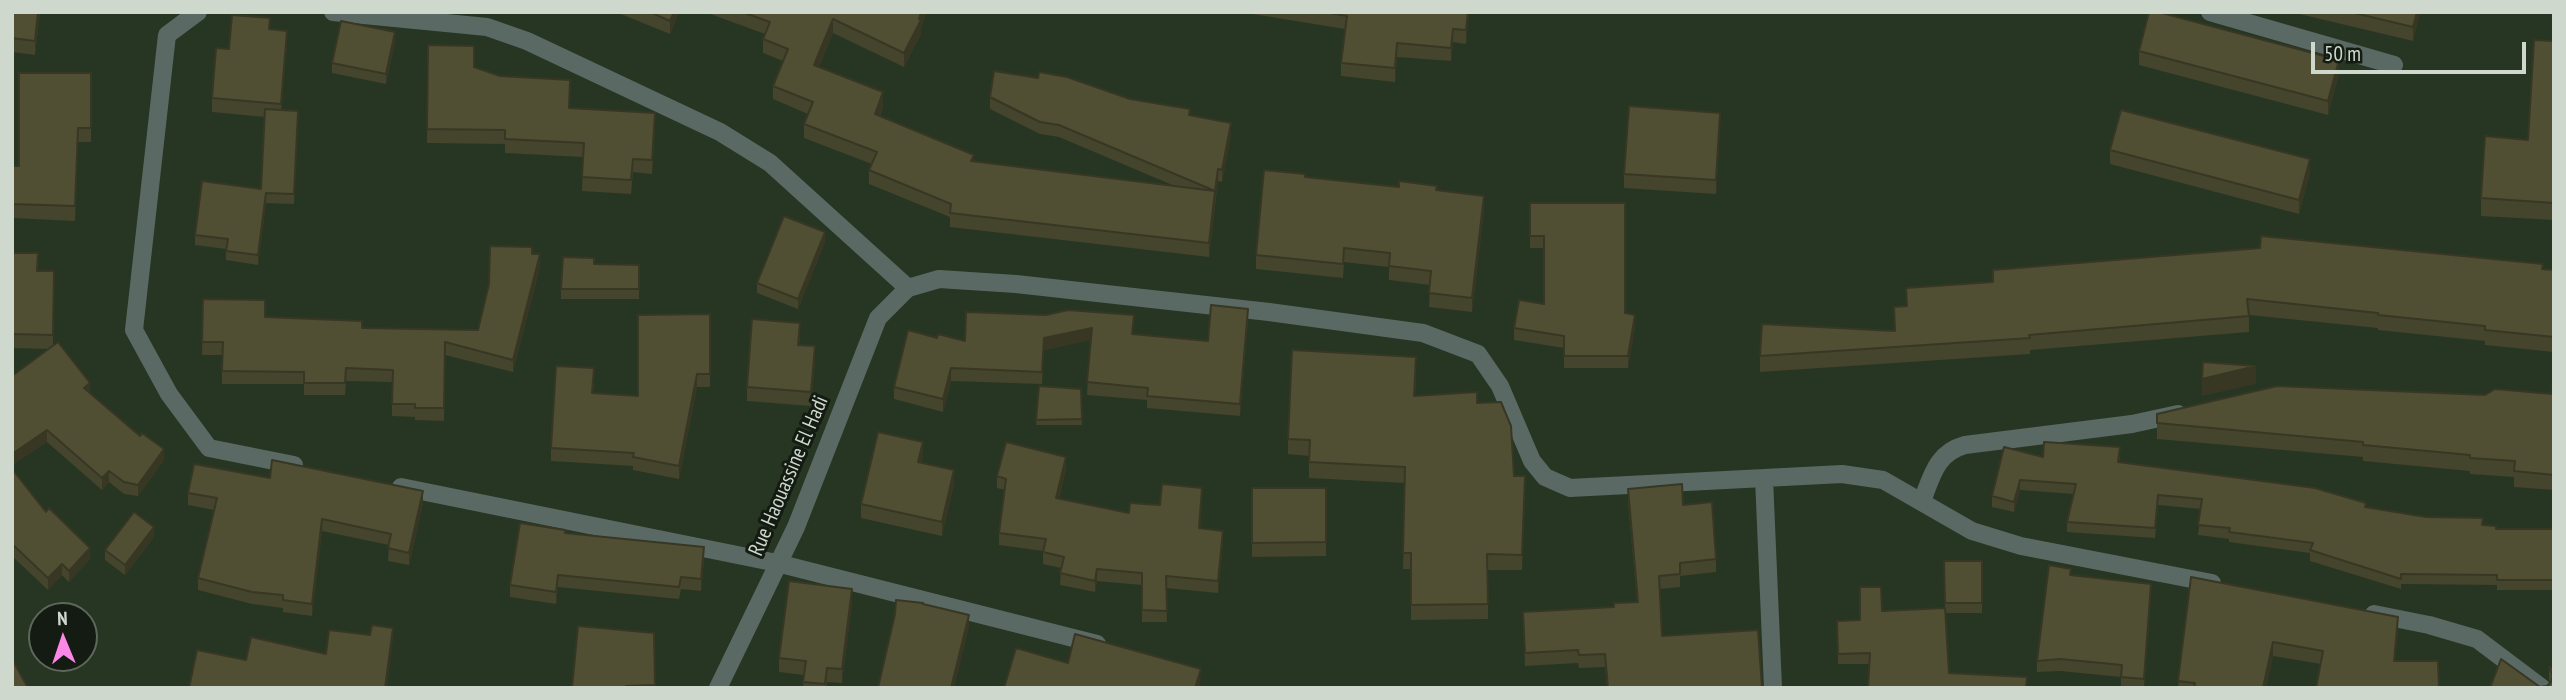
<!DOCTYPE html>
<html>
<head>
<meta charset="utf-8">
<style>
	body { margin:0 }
	#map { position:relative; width:2566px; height:700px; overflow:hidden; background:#263622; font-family:"PT Sans Narrow",sans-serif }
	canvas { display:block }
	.frame { position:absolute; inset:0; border:14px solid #ced8cc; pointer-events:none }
	.north { position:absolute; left:28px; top:602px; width:70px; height:70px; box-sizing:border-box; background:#141b12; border:2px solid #5e675c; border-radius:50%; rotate:358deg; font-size:19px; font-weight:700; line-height:28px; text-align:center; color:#ced8cc }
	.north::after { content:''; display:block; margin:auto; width:24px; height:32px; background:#fb87e6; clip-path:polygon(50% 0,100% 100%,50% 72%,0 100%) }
	.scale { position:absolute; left:2311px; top:42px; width:215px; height:32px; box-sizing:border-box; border:4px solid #ced8cc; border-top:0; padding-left:9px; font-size:21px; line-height:24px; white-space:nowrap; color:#ced8cc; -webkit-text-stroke:5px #141b12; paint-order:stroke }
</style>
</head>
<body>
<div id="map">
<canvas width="2566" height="700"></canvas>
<div class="frame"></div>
<div class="north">N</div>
<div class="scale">50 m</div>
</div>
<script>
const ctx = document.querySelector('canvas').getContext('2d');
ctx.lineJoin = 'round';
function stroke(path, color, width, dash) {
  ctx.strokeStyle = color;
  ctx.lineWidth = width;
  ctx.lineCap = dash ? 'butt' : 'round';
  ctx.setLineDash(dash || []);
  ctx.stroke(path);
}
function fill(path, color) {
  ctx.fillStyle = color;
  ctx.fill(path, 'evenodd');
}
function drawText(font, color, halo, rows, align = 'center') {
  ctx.font = font + ' "PT Sans Narrow",sans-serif';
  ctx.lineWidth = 6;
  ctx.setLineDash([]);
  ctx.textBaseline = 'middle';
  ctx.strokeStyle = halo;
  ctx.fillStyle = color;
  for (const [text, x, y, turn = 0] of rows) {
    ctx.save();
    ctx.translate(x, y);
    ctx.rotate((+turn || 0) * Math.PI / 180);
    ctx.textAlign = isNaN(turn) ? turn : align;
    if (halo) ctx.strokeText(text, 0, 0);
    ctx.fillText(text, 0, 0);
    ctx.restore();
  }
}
stroke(new Path2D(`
	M 198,12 L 167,35 L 134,330 L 169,394 L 209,448 L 294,465
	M 333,12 L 487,27 L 527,41 L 720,132 L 770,163 L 908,288
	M 2210,12 L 2394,65
	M 1764,478 L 1773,688
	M 401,487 L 777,563 L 1097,644
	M 1922,501 C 1932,476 1936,453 1965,445 L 2132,424 L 2178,414
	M 2374,614 L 2429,625 L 2477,639 L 2542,688
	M 718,688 L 796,527 L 878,318 L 908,288 L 939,279 L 1016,284 L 1269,312 L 1423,333 L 1478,354 L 1500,386 L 1532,461 L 1545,477 L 1570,488 L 1842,474 L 1883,480 L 1972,531 L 2021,546 L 2212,583`), '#5b6964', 18);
fill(new Path2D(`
	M 12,12 L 40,12 L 35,55 L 12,52 Z
	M 616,12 L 679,12 L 670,34 Z
	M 705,12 L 926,12 L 921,28 L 921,34 L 904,67 L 833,33 L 819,67 L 883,106 L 880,116 L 974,162 L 1177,187 L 1059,137 L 1040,134 L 990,109 L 990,97 L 1130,99 L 1190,115 L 1231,135 L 1222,182 L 1218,181 L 1209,257 L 950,227 L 950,217 L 869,184 L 869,170 L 872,164 L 804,138 L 804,124 L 808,114 L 773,99 L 773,86 L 783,61 L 763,53 L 763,39 L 765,34 Z
	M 1240,12 L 1469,12 L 1466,44 L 1453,42 L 1451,61 L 1397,57 L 1395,82 L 1341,76 L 1341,63 L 1345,29 Z
	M 2291,12 L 2420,12 L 2413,41 Z
	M 270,29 L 287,45 L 281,110 L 298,111 L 294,204 L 266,203 L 258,265 L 226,260 L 226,249 L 195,245 L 195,235 L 261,189 L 265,117 L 212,112 L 212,98 L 229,49 Z
	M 2554,41 L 2554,220 L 2481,216 L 2481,198 L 2528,140 Z
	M 395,42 L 386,84 L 332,73 L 332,63 Z
	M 428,45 L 474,67 L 500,76 L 570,94 L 569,109 L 655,127 L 652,174 L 633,172 L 631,194 L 582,191 L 583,157 L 505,153 L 505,144 L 427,143 Z
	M 2139,51 L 2339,74 L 2328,115 L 2139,65 Z
	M 91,73 L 91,142 L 78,142 L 75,221 L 12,218 L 12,166 L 19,166 Z
	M 1720,127 L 1716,194 L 1624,188 L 1624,174 Z
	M 2110,150 L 2310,173 L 2299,214 L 2110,164 Z
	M 1305,177 L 1437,190 L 1484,210 L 1472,312 L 1429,307 L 1430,285 L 1389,280 L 1389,267 L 1344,262 L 1343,278 L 1256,269 L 1256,255 Z
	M 1530,203 L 1625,313 L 1635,327 L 1628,368 L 1564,368 L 1564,348 L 1514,340 L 1514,328 L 1544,304 L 1544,248 L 1530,248 Z
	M 825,242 L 798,309 L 757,293 L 757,283 Z
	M 12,253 L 38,271 L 54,271 L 53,346 L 90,393 L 164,460 L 138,496 L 124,494 L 109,482 L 102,490 L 47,442 L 12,465 L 49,349 L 12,348 Z
	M 532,254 L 540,267 L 513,372 L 445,355 L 444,421 L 415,420 L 415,417 L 392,416 L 392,382 L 346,381 L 345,395 L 304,395 L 304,384 L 222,384 L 222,355 L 202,355 L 203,299 L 265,317 L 362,328 L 478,330 Z
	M 639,265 L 639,299 L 561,299 L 561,289 Z
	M 2543,269 L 2554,270 L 2554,352 L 2485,345 L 2485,341 L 2378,330 L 2378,328 L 2249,315 L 2249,332 L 2030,350 L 2030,354 L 1760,372 L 1760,356 L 1894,331 L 1894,307 L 1906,306 L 1906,288 L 1993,282 L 1993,270 Z
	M 710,314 L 710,387 L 697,387 L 679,479 L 633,470 L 633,466 L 551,461 L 551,448 L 594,382 L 593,393 L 638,396 Z
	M 1248,321 L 1240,416 L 1147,408 L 1147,400 L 1087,395 L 1090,340 L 1044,350 L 1042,384 L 951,381 L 943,412 L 894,399 L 894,387 L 965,341 L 1133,334 L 1208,341 Z
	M 800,337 L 799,345 L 815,360 L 811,406 L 747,401 L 747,387 Z
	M 1416,372 L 1415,396 L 1477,403 L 1514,476 L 1525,491 L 1522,570 L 1488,570 L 1488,619 L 1411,620 L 1411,569 L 1403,569 L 1405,483 L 1309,478 L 1309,456 L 1288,454 L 1288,439 Z
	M 2554,373 L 2554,490 L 2514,487 L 2514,477 L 2470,474 L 2470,471 L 2363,461 L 2363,457 L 2157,439 L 2157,414 L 2485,395 L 2552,394 Z
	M 1039,386 L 1081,389 L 1082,425 L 1036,425 Z
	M 923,456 L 921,463 L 954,484 L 942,536 L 861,518 L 861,504 Z
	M 2043,457 L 2120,457 L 2119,462 L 2366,508 L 2482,525 L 2496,529 L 2554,529 L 2554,590 L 2497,590 L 2497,585 L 2401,584 L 2401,589 L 2310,561 L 2310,553 L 2229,542 L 2229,539 L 2198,535 L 2201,509 L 2158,505 L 2155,538 L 2067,532 L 2067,522 L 2074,494 L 2020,490 L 2014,512 L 1992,507 L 1992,496 Z
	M 12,469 L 46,512 L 90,559 L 69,582 L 62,575 L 48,590 L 12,556 Z
	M 1066,469 L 1059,498 L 1129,513 L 1160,505 L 1202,499 L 1200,529 L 1223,542 L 1218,593 L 1166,588 L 1167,622 L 1142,622 L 1142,585 L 1097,581 L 1095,592 L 1060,585 L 1061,568 L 1043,564 L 1043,551 L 999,545 L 999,533 L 1005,490 L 997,488 L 997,476 Z
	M 270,478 L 423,503 L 409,565 L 388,561 L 389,545 L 322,531 L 312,616 L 283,612 L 283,608 L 252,604 L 198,590 L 198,578 L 214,510 L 188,505 L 188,493 Z
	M 1252,488 L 1326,488 L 1326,556 L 1252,557 Z
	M 1628,489 L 1683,505 L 1716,559 L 1716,572 L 1680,576 L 1680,587 L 1659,589 L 1662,636 L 1762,688 L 1607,688 L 1605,667 L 1579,668 L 1578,663 L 1525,666 L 1523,612 L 1614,607 L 1637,602 L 1628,502 Z
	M 565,533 L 704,560 L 701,591 L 681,589 L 679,599 L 558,587 L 556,604 L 510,597 L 510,585 Z
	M 154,537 L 125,575 L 105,560 L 105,550 Z
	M 1944,561 L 1982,561 L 1982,613 L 1945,613 L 1949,673 L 2027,688 L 1869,664 L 1838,664 L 1837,621 L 1860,620 L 1882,611 L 1945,608 Z
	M 2071,575 L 2151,596 L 2144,688 L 2121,688 L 2121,677 L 2060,671 L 2037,672 L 2037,661 Z
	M 2191,577 L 2398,631 L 2321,664 L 2273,656 L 2266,688 L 2178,688 Z
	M 852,603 L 842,683 L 827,682 L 826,688 L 803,688 L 804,675 L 779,672 L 779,658 Z
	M 654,633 L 655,688 L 572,688 Z
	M 2549,667 L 2554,669 L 2554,688 L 2540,687 L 2547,686 L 2551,683 L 2549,680 Z`), '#45442d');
fill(new Path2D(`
	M 38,12 L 40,12 L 35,55 L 35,41 Z
	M 674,12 L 679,12 L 670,34 L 670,21 Z
	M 921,12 L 926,12 L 921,28 L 921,34 L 904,67 L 904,53 Z
	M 1468,12 L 1469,12 L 1466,44 L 1466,30 Z
	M 2417,12 L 2420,12 L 2413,41 L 2413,27 Z
	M 833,19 L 833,33 L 814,79 L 814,65 Z
	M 1453,29 L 1453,42 L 1451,61 L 1451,48 Z
	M 287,31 L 287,45 L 281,119 L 281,104 Z
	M 395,32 L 395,42 L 386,84 L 386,74 Z
	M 1397,43 L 1397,57 L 1395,82 L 1395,68 Z
	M 2339,60 L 2339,74 L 2328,115 L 2328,101 Z
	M 883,92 L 883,106 L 875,128 L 875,114 Z
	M 1720,113 L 1720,127 L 1716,194 L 1716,180 Z
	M 1231,123 L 1231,135 L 1222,182 L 1222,170 Z
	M 2310,159 L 2310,173 L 2299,214 L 2299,200 Z
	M 1218,169 L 1218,181 L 1215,203 L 1215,191 Z
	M 1215,191 L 1215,205 L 1209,257 L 1209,243 Z
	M 266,193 L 266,203 L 258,265 L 258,255 Z
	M 1484,196 L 1484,210 L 1472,312 L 1472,298 Z
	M 825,232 L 825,242 L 798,309 L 798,299 Z
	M 540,254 L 540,267 L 513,372 L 513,360 Z
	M 1248,309 L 1248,321 L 1240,416 L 1240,404 Z
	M 1635,315 L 1635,327 L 1628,368 L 1628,356 Z
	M 1092,328 L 1092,340 L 1044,350 L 1042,384 L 1044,338 Z
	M 815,346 L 815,360 L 811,406 L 811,392 Z
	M 2256,366 L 2256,384 L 2202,396 L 2202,379 Z
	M 951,368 L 951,381 L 943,412 L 943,399 Z
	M 697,374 L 697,387 L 679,479 L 679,466 Z
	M 90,383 L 90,395 L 84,388 Z
	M 47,430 L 47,442 L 12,465 L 12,454 Z
	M 923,442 L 923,456 L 918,476 L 918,462 Z
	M 164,449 L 164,460 L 138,496 L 138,485 Z
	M 1066,457 L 1066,469 L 1056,509 L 1056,498 Z
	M 954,470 L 954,484 L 942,536 L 942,522 Z
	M 109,471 L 109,482 L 102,490 L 102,478 Z
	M 2020,480 L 2020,490 L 2014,512 L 2014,502 Z
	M 1202,488 L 1202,499 L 1199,540 L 1199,528 Z
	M 423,491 L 423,503 L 409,565 L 409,553 Z
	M 322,519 L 322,531 L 312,616 L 312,604 Z
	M 154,527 L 154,537 L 125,575 L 125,565 Z
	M 1223,531 L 1223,542 L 1218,593 L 1218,581 Z
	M 704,547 L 704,560 L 701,591 L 701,579 Z
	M 90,548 L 90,559 L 69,582 L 69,571 Z
	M 62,564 L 62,575 L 48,590 L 48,578 Z
	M 1097,569 L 1097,581 L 1095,592 L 1095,581 Z
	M 558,575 L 558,587 L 556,604 L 556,592 Z
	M 2151,584 L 2151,596 L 2144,688 L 2144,679 Z
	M 852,589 L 852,603 L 842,683 L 842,669 Z
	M 969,615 L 969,628 L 954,688 L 951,688 Z
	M 2398,617 L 2398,631 L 2394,674 L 2394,661 Z
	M 393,628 L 393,640 L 387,688 L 385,688 Z
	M 2273,642 L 2273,656 L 2266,688 L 2263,688 Z
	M 1201,669 L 1200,688 L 1195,688 Z`), '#383724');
const building = new Path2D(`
	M 12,12 L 38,12 L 35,41 L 12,38 Z
	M 650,12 L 674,12 L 670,21 Z
	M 742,12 L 921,12 L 919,19 L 921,20 L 904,53 L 833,19 L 814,65 L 883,92 L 875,114 L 974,155 L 971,161 L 1215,191 L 1209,243 L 950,213 L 951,204 L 869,170 L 877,152 L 804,124 L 813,102 L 773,86 L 788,49 L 763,39 L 770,22 Z
	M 1324,12 L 1468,12 L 1466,30 L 1453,29 L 1451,48 L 1397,43 L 1395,68 L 1341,63 L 1347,16 Z
	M 2149,12 L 2158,12 L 2339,60 L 2328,101 L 2139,51 Z
	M 2350,12 L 2417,12 L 2413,27 Z
	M 232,15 L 270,18 L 269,29 L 287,31 L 281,104 L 212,98 L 216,48 L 229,49 Z
	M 341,21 L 395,32 L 386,74 L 332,63 Z
	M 2534,40 L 2554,41 L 2554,203 L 2481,198 L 2485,136 L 2528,140 Z
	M 428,45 L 474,46 L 474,67 L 500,76 L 570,80 L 569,108 L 655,113 L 652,160 L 633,159 L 631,180 L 582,177 L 584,143 L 505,139 L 505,130 L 427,129 Z
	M 994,71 L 1038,78 L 1039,72 L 1067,77 L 1130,99 L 1190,109 L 1189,115 L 1231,123 L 1222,170 L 1218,169 L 1215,191 L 1059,125 L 1040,122 L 990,97 Z
	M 19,73 L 91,73 L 91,128 L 78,128 L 75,206 L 12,204 L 12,166 L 19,166 Z
	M 1629,106 L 1720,113 L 1716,180 L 1624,174 Z
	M 265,109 L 298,111 L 294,194 L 266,193 L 258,255 L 226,251 L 228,239 L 195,235 L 202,181 L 261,189 Z
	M 2121,110 L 2310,159 L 2299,200 L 2110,150 Z
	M 1264,170 L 1305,174 L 1305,177 L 1399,187 L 1399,181 L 1437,186 L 1436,190 L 1484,196 L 1472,298 L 1429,293 L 1431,271 L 1389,266 L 1390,253 L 1344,248 L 1343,264 L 1256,255 Z
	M 1530,203 L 1625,203 L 1625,313 L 1635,315 L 1628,356 L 1564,356 L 1564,336 L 1514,328 L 1519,300 L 1544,304 L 1544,236 L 1530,236 Z
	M 784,216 L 825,232 L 798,299 L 757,283 Z
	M 2261,236 L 2543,264 L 2542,269 L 2554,270 L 2554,337 L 2485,330 L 2485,326 L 2378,315 L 2378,313 L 2247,299 L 2249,316 L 2029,335 L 2030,338 L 1760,356 L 1762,324 L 1895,331 L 1894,307 L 1907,306 L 1906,288 L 1993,282 L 1993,270 L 2260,248 Z
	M 490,246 L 532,247 L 532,254 L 540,254 L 513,360 L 445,342 L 444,408 L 415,408 L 415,404 L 392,404 L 393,370 L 346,368 L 345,383 L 304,383 L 304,372 L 222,371 L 223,342 L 202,342 L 203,299 L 265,300 L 265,317 L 362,321 L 362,328 L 478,330 L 489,284 Z
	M 12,253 L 38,253 L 37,271 L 54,271 L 53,335 L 12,334 Z
	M 563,257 L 594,258 L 594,264 L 639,265 L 639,289 L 561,289 Z
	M 1211,305 L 1248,309 L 1240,404 L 1147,396 L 1148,388 L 1087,382 L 1092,328 L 1044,338 L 1042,372 L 951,368 L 943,399 L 894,387 L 908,330 L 937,338 L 938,334 L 965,341 L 966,312 L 1046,315 L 1068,310 L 1134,315 L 1132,334 L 1208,341 Z
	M 710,314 L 710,374 L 697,374 L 679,466 L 633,457 L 634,453 L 551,448 L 556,366 L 594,368 L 592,393 L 638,396 L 638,315 Z
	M 752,319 L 800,323 L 798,345 L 815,346 L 811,392 L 747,387 Z
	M 58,342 L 90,383 L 84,388 L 140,436 L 142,433 L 164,449 L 138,485 L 124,482 L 109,471 L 102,478 L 47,430 L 12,454 L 12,376 Z
	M 1292,350 L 1416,357 L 1414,396 L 1477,392 L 1477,403 L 1501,402 L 1511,426 L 1514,476 L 1525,476 L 1522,555 L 1487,554 L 1488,604 L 1411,605 L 1411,553 L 1403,553 L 1405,467 L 1309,462 L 1310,440 L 1288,439 Z
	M 2203,362 L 2256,366 L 2202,379 Z
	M 2554,373 L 2554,475 L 2514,471 L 2515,461 L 2470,458 L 2470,455 L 2363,445 L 2363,442 L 2157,423 L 2157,414 L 2277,386 L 2485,395 L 2495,389 L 2552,394 Z
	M 1039,386 L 1081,389 L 1082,419 L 1036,420 Z
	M 878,432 L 923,442 L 918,462 L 954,470 L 942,522 L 861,504 Z
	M 1006,442 L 1066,457 L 1056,498 L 1129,513 L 1130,503 L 1160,505 L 1162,484 L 1202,488 L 1199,528 L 1223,531 L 1218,581 L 1166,576 L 1167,611 L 1142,610 L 1142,573 L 1097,569 L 1095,581 L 1060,573 L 1064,557 L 1043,552 L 1046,539 L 999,533 L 1006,479 L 997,476 Z
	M 2044,442 L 2120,447 L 2118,462 L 2315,488 L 2366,503 L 2365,507 L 2426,517 L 2483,518 L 2482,525 L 2496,526 L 2496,529 L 2554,529 L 2554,580 L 2497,580 L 2497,575 L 2401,574 L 2401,579 L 2310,550 L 2313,543 L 2229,532 L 2230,528 L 2198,525 L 2202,499 L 2158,495 L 2155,528 L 2067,522 L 2076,484 L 2020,480 L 2014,502 L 1992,496 L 2004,447 L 2043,457 Z
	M 272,460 L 423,491 L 409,553 L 388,548 L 391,534 L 322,519 L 312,604 L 283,600 L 283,595 L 252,592 L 198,578 L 217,498 L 188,493 L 194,464 L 270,478 Z
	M 12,469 L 46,512 L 49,508 L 90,548 L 69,571 L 62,564 L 48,578 L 12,544 Z
	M 1682,484 L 1683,505 L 1712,502 L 1716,559 L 1680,563 L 1680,574 L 1659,576 L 1662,636 L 1758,630 L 1762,688 L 1608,688 L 1605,654 L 1579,655 L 1578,650 L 1525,653 L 1523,612 L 1614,607 L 1614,603 L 1638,602 L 1628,489 Z
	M 1252,488 L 1326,488 L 1326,542 L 1252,543 Z
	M 134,512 L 154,527 L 125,565 L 105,550 Z
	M 520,523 L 565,530 L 565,533 L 704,547 L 701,579 L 681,577 L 679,587 L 558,575 L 556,592 L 510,585 Z
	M 1944,561 L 1982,561 L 1982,603 L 1945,603 Z
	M 2049,565 L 2071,569 L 2070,575 L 2151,584 L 2144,679 L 2121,677 L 2122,665 L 2060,659 L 2037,661 Z
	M 2191,577 L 2398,617 L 2394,661 L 2438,661 L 2439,688 L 2316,688 L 2323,651 L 2273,642 L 2263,688 L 2194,688 L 2195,683 L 2178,681 Z
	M 789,581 L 852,589 L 842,669 L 827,668 L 825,684 L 803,682 L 806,661 L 779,658 Z
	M 1860,587 L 1881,587 L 1882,611 L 1945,608 L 1949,673 L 2027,677 L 2026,688 L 1868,688 L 1870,653 L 1838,654 L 1837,621 L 1860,620 Z
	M 896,600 L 923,603 L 923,604 L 969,615 L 951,688 L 878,688 L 895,614 Z
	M 372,625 L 393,628 L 385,688 L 189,688 L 197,650 L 246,660 L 251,637 L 326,654 L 329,630 L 370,635 Z
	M 578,626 L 654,633 L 655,685 L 626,686 L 626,688 L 572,688 Z
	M 1075,634 L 1201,669 L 1195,688 L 1004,688 L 1016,648 L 1068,663 Z
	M 12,659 L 28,688 L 12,688 Z
	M 2501,659 L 2540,687 L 2547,686 L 2551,682 L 2553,676 L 2549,667 L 2554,669 L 2554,688 L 2490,688 Z`);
fill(building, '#504f34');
stroke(building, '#383724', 2);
drawText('21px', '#ced8cc', '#141b12', [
	["Rue Haouassine El Hadi",789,476,-67]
]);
</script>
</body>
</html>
